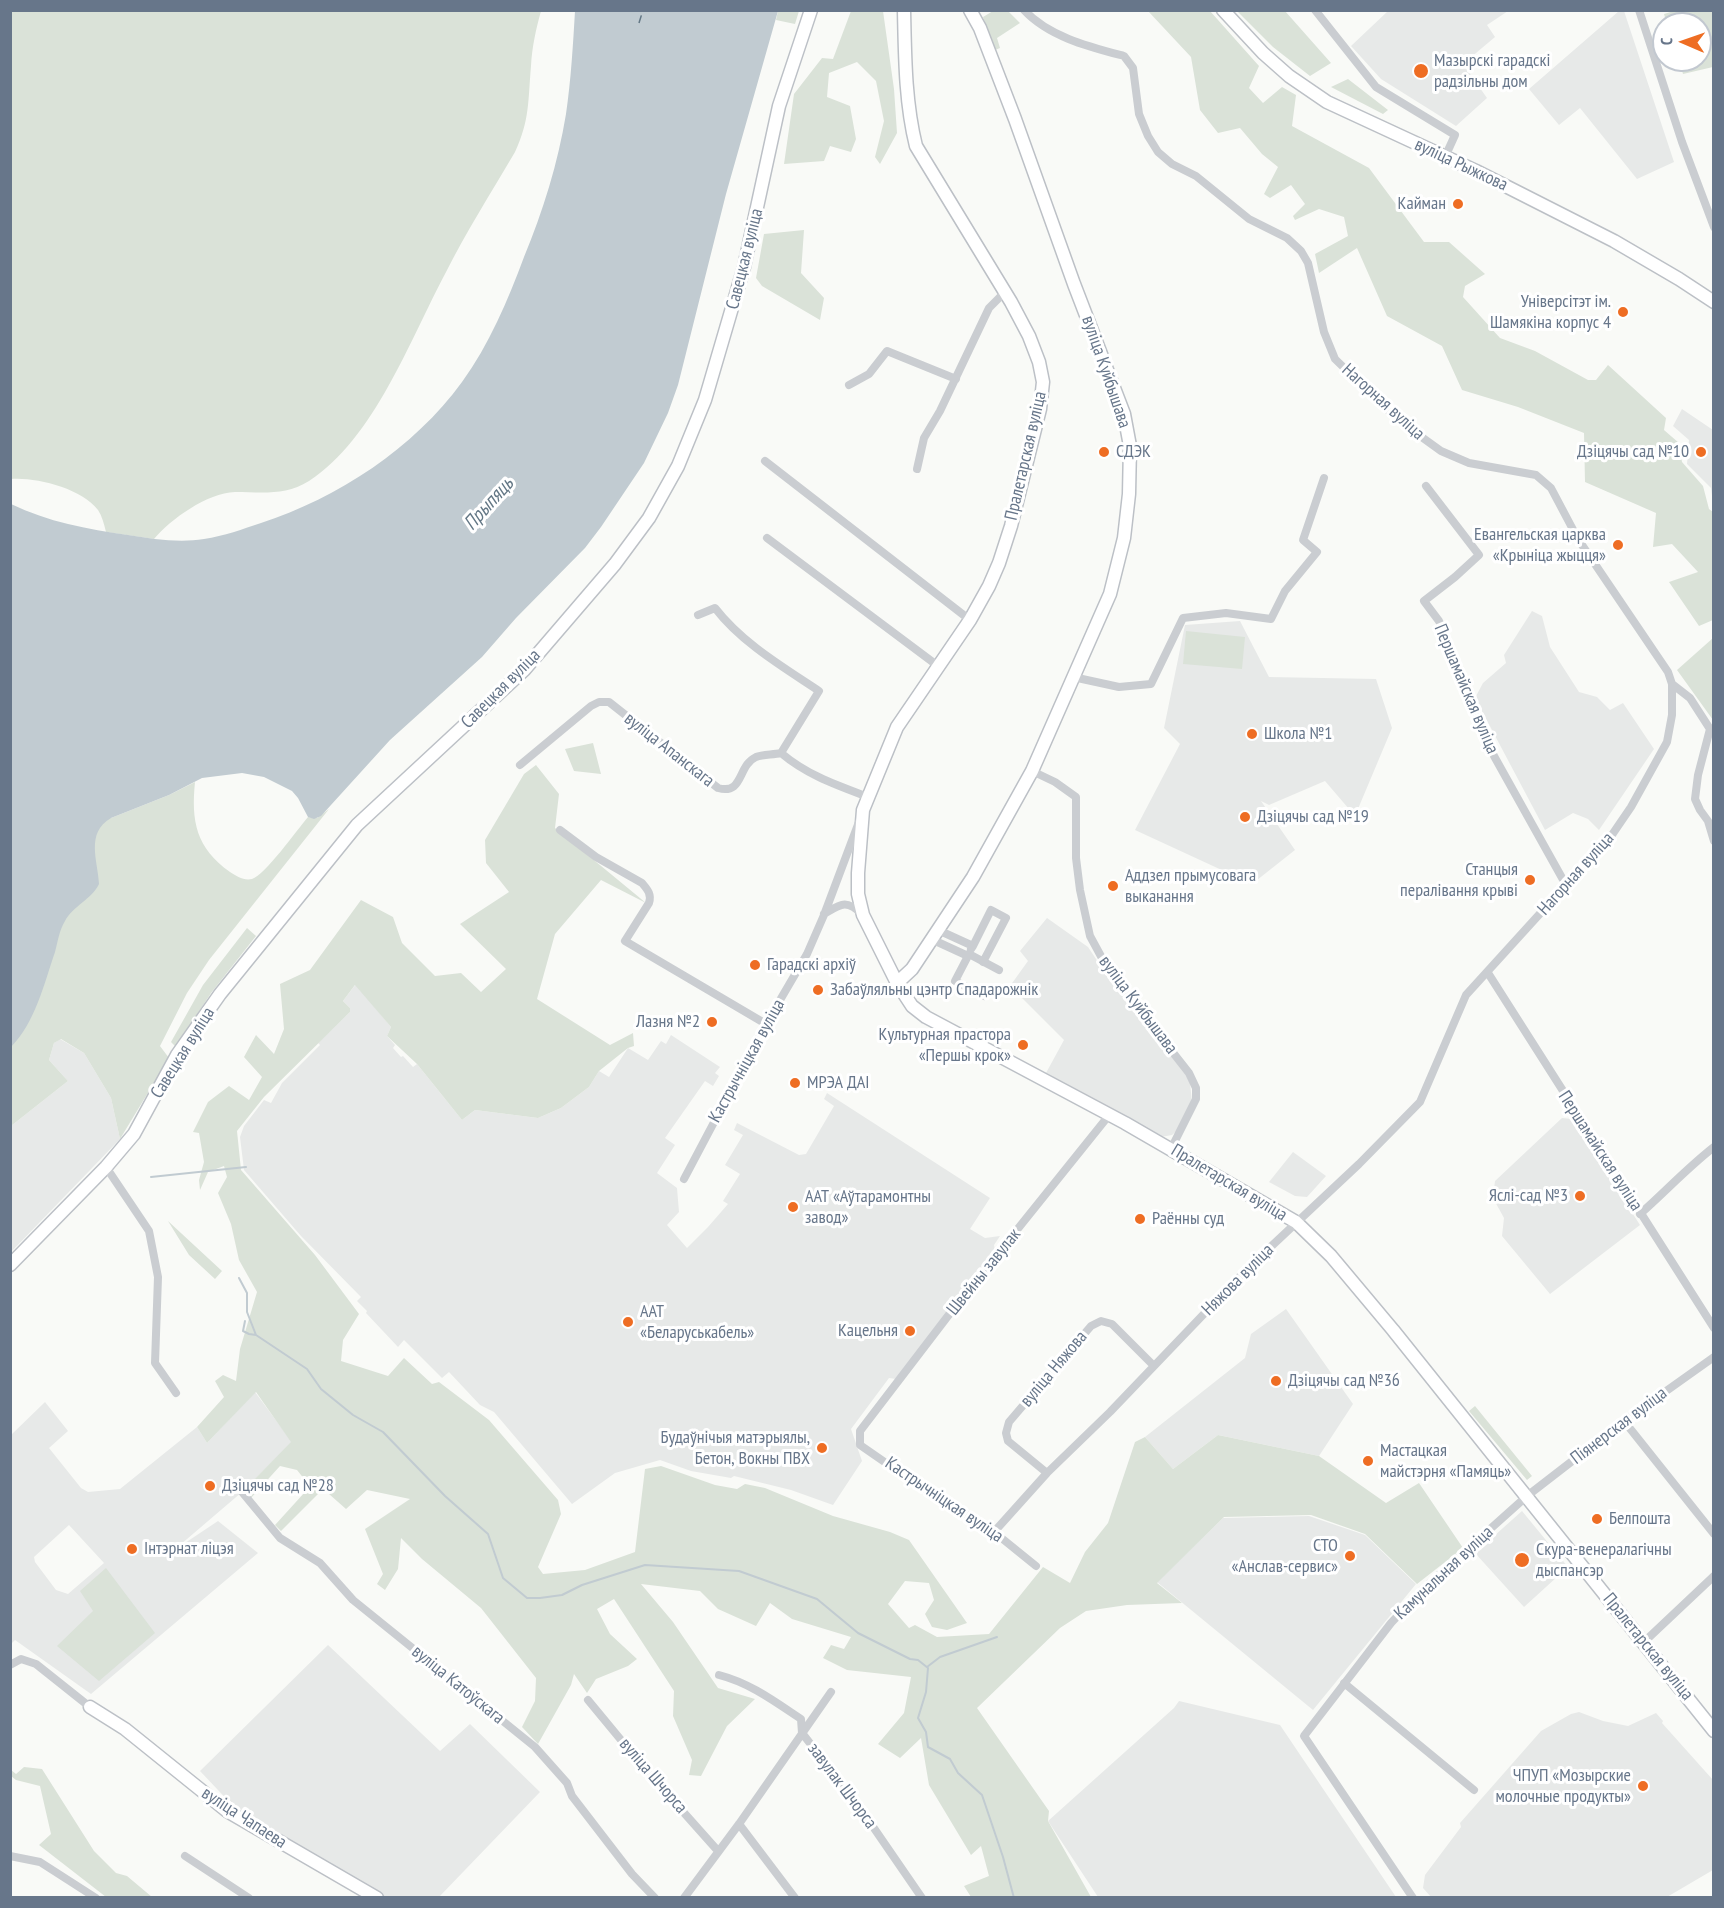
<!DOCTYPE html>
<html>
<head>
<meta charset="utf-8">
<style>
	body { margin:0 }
	#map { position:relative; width:1724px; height:1908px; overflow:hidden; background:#f9faf7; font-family:"PT Sans Narrow",sans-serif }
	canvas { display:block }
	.frame { position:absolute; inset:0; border:12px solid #67768a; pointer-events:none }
	.north { position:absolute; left:1652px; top:12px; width:60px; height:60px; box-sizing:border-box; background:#fff; border:2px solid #c2c8d0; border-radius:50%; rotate:272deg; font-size:16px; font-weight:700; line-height:24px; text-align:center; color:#67768a }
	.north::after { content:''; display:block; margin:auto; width:21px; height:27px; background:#ee6d23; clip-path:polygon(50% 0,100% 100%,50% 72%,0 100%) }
</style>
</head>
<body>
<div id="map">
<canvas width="1724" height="1908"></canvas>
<div class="frame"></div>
<div class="north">С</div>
</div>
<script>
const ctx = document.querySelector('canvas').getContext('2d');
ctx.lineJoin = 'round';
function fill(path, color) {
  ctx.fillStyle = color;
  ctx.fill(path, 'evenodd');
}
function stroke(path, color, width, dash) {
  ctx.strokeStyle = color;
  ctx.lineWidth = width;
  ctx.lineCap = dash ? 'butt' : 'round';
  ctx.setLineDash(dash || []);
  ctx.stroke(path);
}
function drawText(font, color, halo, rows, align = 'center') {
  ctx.font = font + ' "PT Sans Narrow",sans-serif';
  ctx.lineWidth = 6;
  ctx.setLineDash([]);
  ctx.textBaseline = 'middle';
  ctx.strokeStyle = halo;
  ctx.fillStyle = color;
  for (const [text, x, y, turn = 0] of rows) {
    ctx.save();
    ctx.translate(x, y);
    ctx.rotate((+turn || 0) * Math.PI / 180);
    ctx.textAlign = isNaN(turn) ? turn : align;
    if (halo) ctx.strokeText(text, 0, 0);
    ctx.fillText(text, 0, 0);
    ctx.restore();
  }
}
fill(new Path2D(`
	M 1388,11 L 1508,11 L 1487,25 L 1495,37 L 1463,64 L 1487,98 L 1456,126 L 1381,79 L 1351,46 Z
	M 1619,11 L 1624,11 L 1674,162 L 1637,179 L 1580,108 L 1559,125 L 1529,89 Z
	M 1682,409 L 1713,430 L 1713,504 L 1711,488 L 1687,464 L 1689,440 L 1673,426 Z
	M 1532,611 L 1542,616 L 1550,647 L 1579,692 L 1597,697 L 1610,710 L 1623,703 L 1654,749 L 1599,830 L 1588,819 L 1573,813 L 1545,830 L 1475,698 L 1483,683 L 1506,663 L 1504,655 Z
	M 1240,621 L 1269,677 L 1376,679 L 1392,728 L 1355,816 L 1325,781 L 1269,805 L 1261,801 L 1295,850 L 1252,884 L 1135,830 L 1180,744 L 1164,728 L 1185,625 Z
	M 1047,918 L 1088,947 L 1110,980 L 1185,1073 L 1190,1083 L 1192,1102 L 1179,1129 L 1172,1135 L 1161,1137 L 1046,1073 L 1064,1040 L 1010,986 L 1028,961 L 1020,951 Z
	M 356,984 L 391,1027 L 387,1036 L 395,1045 L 393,1048 L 401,1057 L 403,1056 L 413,1067 L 417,1064 L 462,1120 L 475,1110 L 538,1118 L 561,1108 L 589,1087 L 599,1071 L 609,1077 L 628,1048 L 648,1060 L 661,1041 L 666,1044 L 671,1035 L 720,1067 L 715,1073 L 719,1076 L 713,1086 L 705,1081 L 665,1138 L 675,1145 L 657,1173 L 677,1188 L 679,1212 L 667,1225 L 687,1248 L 708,1227 L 728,1204 L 723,1201 L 740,1174 L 725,1165 L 743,1135 L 734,1130 L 737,1123 L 799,1155 L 806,1154 L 834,1106 L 824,1099 L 827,1093 L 990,1198 L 970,1229 L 985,1238 L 1000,1236 L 994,1245 L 995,1250 L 896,1379 L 889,1378 L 851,1429 L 862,1461 L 833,1505 L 791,1490 L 734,1476 L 731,1478 L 691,1471 L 660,1460 L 615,1473 L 572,1504 L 494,1412 L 480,1405 L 449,1372 L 442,1378 L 404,1340 L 398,1347 L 366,1313 L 367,1311 L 357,1301 L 361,1297 L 301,1236 L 244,1170 L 240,1137 L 244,1126 L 264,1100 L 271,1103 L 282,1083 L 320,1045 L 318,1043 L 350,1012 L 350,1008 L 343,1001 Z
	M 60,1039 L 84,1053 L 111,1098 L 120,1139 L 11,1252 L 11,1126 L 68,1081 L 49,1060 L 54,1043 Z
	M 1562,1118 L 1572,1119 L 1640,1225 L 1550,1294 L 1502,1236 L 1504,1218 L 1493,1198 L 1495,1181 Z
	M 1293,1152 L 1326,1176 L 1307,1197 L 1295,1196 L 1269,1182 Z
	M 1286,1309 L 1353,1404 L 1319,1456 L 1218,1435 L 1173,1469 L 1145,1437 L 1245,1358 L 1251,1334 Z
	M 255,1392 L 292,1442 L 242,1492 L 173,1551 L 218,1521 L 258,1553 L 91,1694 L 15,1640 L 11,1644 L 11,1435 L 45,1402 L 68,1431 L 49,1448 L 81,1488 L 88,1492 L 120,1489 L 197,1427 L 207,1443 ZM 69,1525 L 104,1563 L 68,1594 L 56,1590 L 35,1562 L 34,1557 Z
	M 1522,1511 L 1568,1567 L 1524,1607 L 1475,1553 Z
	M 1309,1516 L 1365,1535 L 1416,1584 L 1313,1710 L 1157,1582 L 1223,1518 Z
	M 328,1645 L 440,1751 L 470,1724 L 540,1792 L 439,1897 L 385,1897 L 235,1808 L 200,1771 Z
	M 1179,1701 L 1280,1725 L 1396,1897 L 1098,1897 L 1048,1821 L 1174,1708 Z
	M 1579,1712 L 1603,1721 L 1628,1726 L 1656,1713 L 1663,1721 L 1662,1723 L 1713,1780 L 1713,1870 L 1667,1897 L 1431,1897 L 1423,1888 L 1425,1875 L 1461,1827 L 1460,1823 L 1541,1731 L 1571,1714 Z`), '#e7e9e8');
fill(new Path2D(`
	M 10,11 L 541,11 C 536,29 532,47 531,66 C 528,100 530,120 515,152 C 491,193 466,232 445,274 C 410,340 374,439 309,481 C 285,496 262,492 235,492 C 207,493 171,519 154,539 L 106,532 C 104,524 102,516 98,510 C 81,488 36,477 11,479 Z
	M 778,11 L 799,11 L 795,24 L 776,20 Z
	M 851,11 L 883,11 L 894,89 L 897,133 L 880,164 L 875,157 L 884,121 L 876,81 L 857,62 L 829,73 L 827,97 L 850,106 L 856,139 L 851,152 L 830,146 L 824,161 L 784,164 L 794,94 L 822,58 L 833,59 Z
	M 993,11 L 1008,11 L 1020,23 L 997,38 L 1000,48 L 995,50 L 983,17 Z
	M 1148,11 L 1210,11 L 1259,66 L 1249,88 L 1263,103 L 1282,87 L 1296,95 L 1292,126 L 1369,168 L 1424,242 L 1449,242 L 1485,274 L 1465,286 L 1463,297 L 1500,338 L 1535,351 L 1588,380 L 1596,380 L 1608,365 L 1666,418 L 1664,430 L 1679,443 L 1682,462 L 1703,486 L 1709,509 L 1713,512 L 1713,620 L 1699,626 L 1669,582 L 1698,572 L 1672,544 L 1653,547 L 1656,513 L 1585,482 L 1584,433 L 1518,407 L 1462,390 L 1442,346 L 1387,316 L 1357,248 L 1319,273 L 1315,254 L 1348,236 L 1344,217 L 1319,209 L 1295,220 L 1293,216 L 1305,204 L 1291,185 L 1270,198 L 1264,194 L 1278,167 L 1262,154 L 1240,128 L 1218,133 L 1200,110 L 1191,57 Z
	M 1237,11 L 1285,11 L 1331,63 L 1310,76 L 1273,47 Z
	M 1674,11 L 1713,11 L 1713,67 L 1683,74 L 1679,60 L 1700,60 L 1700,24 L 1667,24 L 1664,14 Z
	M 1348,79 L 1388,110 L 1383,114 L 1331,87 Z
	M 804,230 L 801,273 L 824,298 L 820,320 L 762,286 L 756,278 L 764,234 Z
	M 1186,631 L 1245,637 L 1242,669 L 1183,664 Z
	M 1713,638 L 1713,720 L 1677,670 Z
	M 593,743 L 601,774 L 574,771 L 565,749 Z
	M 11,765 L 111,818 L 169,795 L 195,782 C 191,821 196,848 230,872 C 236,876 244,881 252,879 C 265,875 297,830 308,817 L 317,818 L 329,809 L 209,960 L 187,993 L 160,1046 L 169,1058 L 120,1139 L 111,1098 L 84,1053 L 61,1039 L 54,1043 L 49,1060 L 68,1081 L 11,1126 Z
	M 536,765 L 559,794 L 555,828 L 646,903 L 601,880 L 555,934 L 537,999 L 610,1045 L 633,1033 L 634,1046 L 628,1048 L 599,1071 L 589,1087 L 561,1108 L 538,1118 L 475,1110 L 462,1120 L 417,1064 L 387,1036 L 391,1027 L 355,985 L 343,1001 L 350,1008 L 350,1012 L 264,1097 L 237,1131 L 241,1170 L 315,1255 L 359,1314 L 343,1340 L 341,1361 L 388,1376 L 404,1358 L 432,1384 L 439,1382 L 489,1420 L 558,1500 L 561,1514 L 538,1567 L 543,1574 L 585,1570 L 635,1552 L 645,1469 L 661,1466 L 715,1485 L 737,1489 L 745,1484 L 765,1488 L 833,1516 L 890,1532 L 909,1540 L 967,1623 L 947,1630 L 932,1627 L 925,1614 L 934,1600 L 929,1583 L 905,1581 L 888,1604 L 909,1628 L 915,1625 L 937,1637 L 989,1634 L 1043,1567 L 1070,1583 L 1085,1552 L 1108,1523 L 1135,1442 L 1145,1437 L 1173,1469 L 1218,1435 L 1319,1456 L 1386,1503 L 1419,1483 L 1463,1548 L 1417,1584 L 1365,1534 L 1311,1515 L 1224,1517 L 1157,1583 L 1182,1603 L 1127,1605 L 1086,1611 L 1060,1628 L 977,1708 L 1049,1811 L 1048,1821 L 1091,1897 L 971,1897 L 964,1886 L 989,1876 L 981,1846 L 971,1855 L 929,1785 L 921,1738 L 900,1758 L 878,1744 L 904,1713 L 911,1677 L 847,1670 L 823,1658 L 831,1645 L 844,1649 L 851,1637 L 792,1619 L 770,1603 L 756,1626 L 718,1609 L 700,1591 L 641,1584 L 673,1622 L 718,1688 L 755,1699 L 727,1726 L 701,1776 L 689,1775 L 692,1760 L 673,1716 L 674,1691 L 614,1599 L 597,1609 L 610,1634 L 637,1659 L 628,1666 L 596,1679 L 587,1693 L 574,1674 L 571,1685 L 538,1744 L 522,1727 L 535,1701 L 536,1678 L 481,1608 L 422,1559 L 401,1538 L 398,1569 L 385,1590 L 377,1584 L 383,1574 L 365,1529 L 410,1499 L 367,1490 L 346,1509 L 329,1494 L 333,1479 L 281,1531 L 275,1525 L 305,1492 L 305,1480 L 297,1470 L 280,1466 L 251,1498 L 244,1490 L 291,1442 L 256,1392 L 207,1443 L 197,1427 L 224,1397 L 215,1381 L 223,1375 L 236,1381 L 240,1349 L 257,1292 L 239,1260 L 231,1224 L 218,1193 L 227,1177 L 224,1166 L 208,1172 L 200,1190 L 199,1180 L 204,1162 L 199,1133 L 193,1132 L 208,1102 L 229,1086 L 249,1100 L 262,1077 L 244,1057 L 256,1035 L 274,1054 L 284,1029 L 280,984 L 310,970 L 361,900 L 393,917 L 402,943 L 435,976 L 461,973 L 481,992 L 506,969 L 460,924 L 509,892 L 486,863 L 485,840 L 524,774 Z
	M 247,928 L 256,936 L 211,993 L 176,1047 L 171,1042 L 203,985 Z
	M 168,1221 L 222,1271 L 215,1279 L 189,1255 Z
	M 1475,1406 L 1532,1476 L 1527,1480 L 1469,1411 Z
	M 106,1568 L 155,1633 L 99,1681 L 57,1646 L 93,1611 L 80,1591 Z
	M 24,1767 L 42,1769 L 94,1851 L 116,1873 L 127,1876 L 152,1897 L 106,1897 L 39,1845 L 51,1834 L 40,1786 L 16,1780 L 11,1776 L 11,1770 L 16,1774 Z`), '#dae2d8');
fill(new Path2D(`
	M 575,11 L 778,11 L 726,194 L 678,385 L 668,413 L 644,463 L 601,527 L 585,548 L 516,618 L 482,657 L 390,740 L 321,816 L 314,819 L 308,817 L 298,798 L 292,791 L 264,777 L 242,773 L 202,778 L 169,795 L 111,818 C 85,833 98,861 99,884 C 92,899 73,906 65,921 C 59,931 58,941 55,952 C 44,984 35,1023 11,1047 L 11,504 C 48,522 87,529 128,535 C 153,539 179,543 204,539 C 224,536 243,529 261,523 C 338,498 414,448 462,382 C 489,345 508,300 524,257 C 543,211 558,163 566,114 C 571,80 573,45 575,11 Z`), '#c1cbd1');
stroke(new Path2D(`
	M 151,1177 L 246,1167
	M 239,1278 L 247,1293 L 247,1312 L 256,1335 L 307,1369 L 321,1389 L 353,1415 L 383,1432 L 445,1496 L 488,1534 L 503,1578 L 527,1598 L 540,1598 L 562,1595 L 582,1585 L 645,1565 L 739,1571 L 817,1599 L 858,1633 L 910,1659 L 918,1660 L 928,1668 L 926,1692 L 918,1718 L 926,1732 L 928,1747 L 950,1759 L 958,1773 L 982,1795 L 1003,1857 L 1014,1898
	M 245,1321 L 243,1331 L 249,1334 L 256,1335
	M 927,1667 L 940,1657 L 997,1637`), '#c1cbd1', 2);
stroke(new Path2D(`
	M 639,23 L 643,10`), '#637785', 1.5, [8, 6]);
const secondary = new Path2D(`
	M 904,10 C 905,55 905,102 916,146 L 1011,302 L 1029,336 L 1039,362 L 1043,382 L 1040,409 L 1011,526 L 999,563 L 989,586 L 970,620 L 897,727 L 863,810 L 858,873 L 858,894 L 863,915 L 897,983 L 912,1006 L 926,1017 L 1125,1123 L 1296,1222 L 1331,1256 L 1393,1330 L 1714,1731
	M 1223,10 L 1263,53 L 1289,76 L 1327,102 L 1476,171 L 1614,241 L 1679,279 L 1714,302
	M 897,983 L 912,969 L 973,877 L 1032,771 L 1110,594 L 1124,538 L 1129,494 L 1130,446 L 1124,414 L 1074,284 L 1015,119 L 980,28 L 970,10
	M 10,1265 L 106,1167 L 134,1134 L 177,1055 L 220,994 L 357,825 L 524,670 L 615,564 L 649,518 L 678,466 L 705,400 L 744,267 L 779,106 L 811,10
	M 90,1707 L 125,1729 L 227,1811 L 377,1898`);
stroke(secondary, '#bcc0c6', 15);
stroke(new Path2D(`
	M 1024,10 C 1049,37 1090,47 1124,56 L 1133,68 L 1139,114 L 1148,136 L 1158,152 L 1172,164 L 1196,176 L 1249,219 L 1287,238 L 1301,251 L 1308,263 L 1324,332 L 1335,359 L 1398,420 L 1441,451 L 1469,463 L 1536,475 L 1551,488 L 1578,539 L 1668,672 L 1672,684 L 1690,698 L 1710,729 L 1698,775 L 1695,799 L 1700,810 L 1708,821 L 1714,841
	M 1315,10 L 1376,87 L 1455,135 L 1445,157
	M 1639,10 L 1682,142 L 1714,227
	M 849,385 L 869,374 L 887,351 L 956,379
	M 765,461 L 970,620
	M 917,469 L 924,438 L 940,411 L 989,308 L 1005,292
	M 1426,486 L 1479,555 L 1455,577 L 1424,601 L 1439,621 L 1494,756 L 1566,885
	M 767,538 L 938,666
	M 1073,677 L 1119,687 L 1151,684 L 1183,618 L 1226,613 L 1271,619 L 1285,591 L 1317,552 L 1303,540 L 1324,478
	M 781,753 C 807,775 836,785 868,797
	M 520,765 L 591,706 L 599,702 L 609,702 L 718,788 C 744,795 737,766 756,757 C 763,754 773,755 781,753 L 819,691 C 783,667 742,643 715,608 L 698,615
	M 1032,771 L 1055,782 L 1076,797 L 1076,858 L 1080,890 L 1090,936 L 1109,971 L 1189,1073 L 1196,1088 L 1196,1099 L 1171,1149
	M 560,830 L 596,857 L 642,883 C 647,889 652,894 649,903 L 625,941 L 766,1024
	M 824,914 C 841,904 846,899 862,914
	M 938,930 L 973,946 L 971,949
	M 931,939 L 968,956 L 955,981 L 984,996
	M 973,946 L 991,910 L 1006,918 L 983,962
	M 969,954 L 999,970
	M 1488,973 L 1714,1328
	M 106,1167 L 149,1231 L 158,1277 L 155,1363 L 176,1393
	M 684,1179 L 766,1024 L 807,954 L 824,915 L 859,822
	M 1640,1214 C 1665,1192 1687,1168 1714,1147
	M 1624,1421 L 1714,1534
	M 1047,1473 L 1008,1441 L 1006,1433 L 1009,1422 L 1091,1326 L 1101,1321 L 1112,1324 L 1154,1366
	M 242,1492 L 280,1538 L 320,1563 L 353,1600 L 535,1747 L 567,1783 L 572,1796 L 632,1874 L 655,1898
	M 994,1532 L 1047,1473 L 1110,1412 L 1246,1270 L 1359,1164 L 1420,1102 L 1466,995 L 1566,885 L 1603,848 L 1631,807 L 1667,742 L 1672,715 L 1672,684
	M 1036,1566 L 994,1532 L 912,1481 L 860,1445 L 860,1431 L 951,1312 L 1110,1114
	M 1644,1642 L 1714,1576
	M 10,1665 L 21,1659 L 36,1664 L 90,1707
	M 719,1675 C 750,1683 774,1701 801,1719 L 802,1733 L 856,1802 L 922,1898
	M 1344,1683 L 1474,1790
	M 588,1700 L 645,1769 L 718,1851
	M 739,1824 L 795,1898
	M 10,1856 L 40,1862 L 96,1898
	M 185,1856 L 249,1898
	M 684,1898 L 739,1824 L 831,1692
	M 1413,1898 L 1304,1736 L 1391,1623 L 1422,1590 L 1527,1496 L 1624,1421 L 1714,1357`), '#cacdd1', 8);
stroke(secondary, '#fff', 12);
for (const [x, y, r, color] of [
	[1421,71,8,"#ee6d23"],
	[1458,204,6,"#ee6d23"],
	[1623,312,6,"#ee6d23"],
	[1104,452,6,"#ee6d23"],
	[1701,452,6,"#ee6d23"],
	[1618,545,6,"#ee6d23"],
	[1252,734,6,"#ee6d23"],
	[1245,817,6,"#ee6d23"],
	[1530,880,6,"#ee6d23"],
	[1113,886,6,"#ee6d23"],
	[755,965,6,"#ee6d23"],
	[818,990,6,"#ee6d23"],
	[712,1022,6,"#ee6d23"],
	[1023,1045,6,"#ee6d23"],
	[795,1083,6,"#ee6d23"],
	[1580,1196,6,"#ee6d23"],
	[793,1207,6,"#ee6d23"],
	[1140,1219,6,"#ee6d23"],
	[628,1322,6,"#ee6d23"],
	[910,1331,6,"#ee6d23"],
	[1276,1381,6,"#ee6d23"],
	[822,1448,6,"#ee6d23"],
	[1368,1461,6,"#ee6d23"],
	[210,1486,6,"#ee6d23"],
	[1597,1519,6,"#ee6d23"],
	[132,1549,6,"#ee6d23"],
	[1350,1556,6,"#ee6d23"],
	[1522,1560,8,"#ee6d23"],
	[1643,1786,6,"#ee6d23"]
]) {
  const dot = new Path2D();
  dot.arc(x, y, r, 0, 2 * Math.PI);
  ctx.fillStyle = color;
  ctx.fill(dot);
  stroke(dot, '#fff', 2);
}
drawText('18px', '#67768a', '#fff', [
	["Мазырскі гарадскі",1434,61],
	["радзільны дом",1434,82],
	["Кайман",1446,204,"right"],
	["Універсітэт ім.",1611,302,"right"],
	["Шамякіна корпус 4",1611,323,"right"],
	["СДЭК",1116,452],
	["Дзіцячы сад №10",1689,452,"right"],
	["Евангельская царква",1606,535,"right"],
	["«Крыніца жыцця»",1606,556,"right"],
	["Школа №1",1264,734],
	["Дзіцячы сад №19",1257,817],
	["Станцыя",1518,870,"right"],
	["пералівання крыві",1518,891,"right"],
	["Аддзел прымусовага",1125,876],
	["выканання",1125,897],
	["Гарадскі архіў",767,965],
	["Забаўляльны цэнтр Спадарожнік",830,990],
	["Лазня №2",700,1022,"right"],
	["Культурная прастора",1011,1035,"right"],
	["«Першы крок»",1011,1056,"right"],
	["МРЭА ДАІ",807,1083],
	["Яслі-сад №3",1568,1196,"right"],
	["ААТ «Аўтарамонтны",805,1197],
	["завод»",805,1218],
	["Раённы суд",1152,1219],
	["ААТ",640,1312],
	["«Беларуськабель»",640,1333],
	["Кацельня",898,1331,"right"],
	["Дзіцячы сад №36",1288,1381],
	["Будаўнічыя матэрыялы,",810,1438,"right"],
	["Бетон, Вокны ПВХ",810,1459,"right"],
	["Мастацкая",1380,1451],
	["майстэрня «Памяць»",1380,1472],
	["Дзіцячы сад №28",222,1486],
	["Белпошта",1609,1519],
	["СТО",1338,1546,"right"],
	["«Анслав-сервис»",1338,1567,"right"],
	["Інтэрнат ліцэя",144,1549],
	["Скура-венералагічны",1536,1550],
	["дыспансэр",1536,1571],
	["ЧПУП «Мозырские",1631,1776,"right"],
	["молочные продукты»",1631,1797,"right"]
], 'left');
drawText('18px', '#67768a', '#fff', [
	["вуліца Рыжкова",1461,165,25],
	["Савецкая вуліца",745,259,-76],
	["вуліца Куйбышава",1106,372,71],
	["Нагорная вуліца",1383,402,42],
	["Пралетарская вуліца",1026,456,-77],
	["Савецкая вуліца",501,689,-45],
	["Першамайская вуліца",1466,689,67],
	["вуліца Апанскага",669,750,38],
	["Нагорная вуліца",1576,874,-48],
	["вуліца Куйбышава",1138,1005,53],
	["Савецкая вуліца",183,1053,-58],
	["Кастрычніцкая вуліца",747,1061,-61],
	["Першамайская вуліца",1600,1151,57],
	["Пралетарская вуліца",1229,1183,31],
	["Швейны завулак",984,1272,-51],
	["Няжова вуліца",1238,1280,-45],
	["вуліца Няжова",1054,1369,-50],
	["Піянерская вуліца",1619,1426,-37],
	["Кастрычніцкая вуліца",944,1500,34],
	["Камунальная вуліца",1444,1573,-43],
	["Пралетарская вуліца",1648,1647,51],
	["вуліца Катоўскага",458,1685,39],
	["вуліца Шчорса",653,1776,49],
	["завулак Шчорса",842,1786,53],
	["вуліца Чапаева",244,1818,33]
]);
drawText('italic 20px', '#637785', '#fff', [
	["Прыпяць",489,504,-48]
]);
</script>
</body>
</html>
